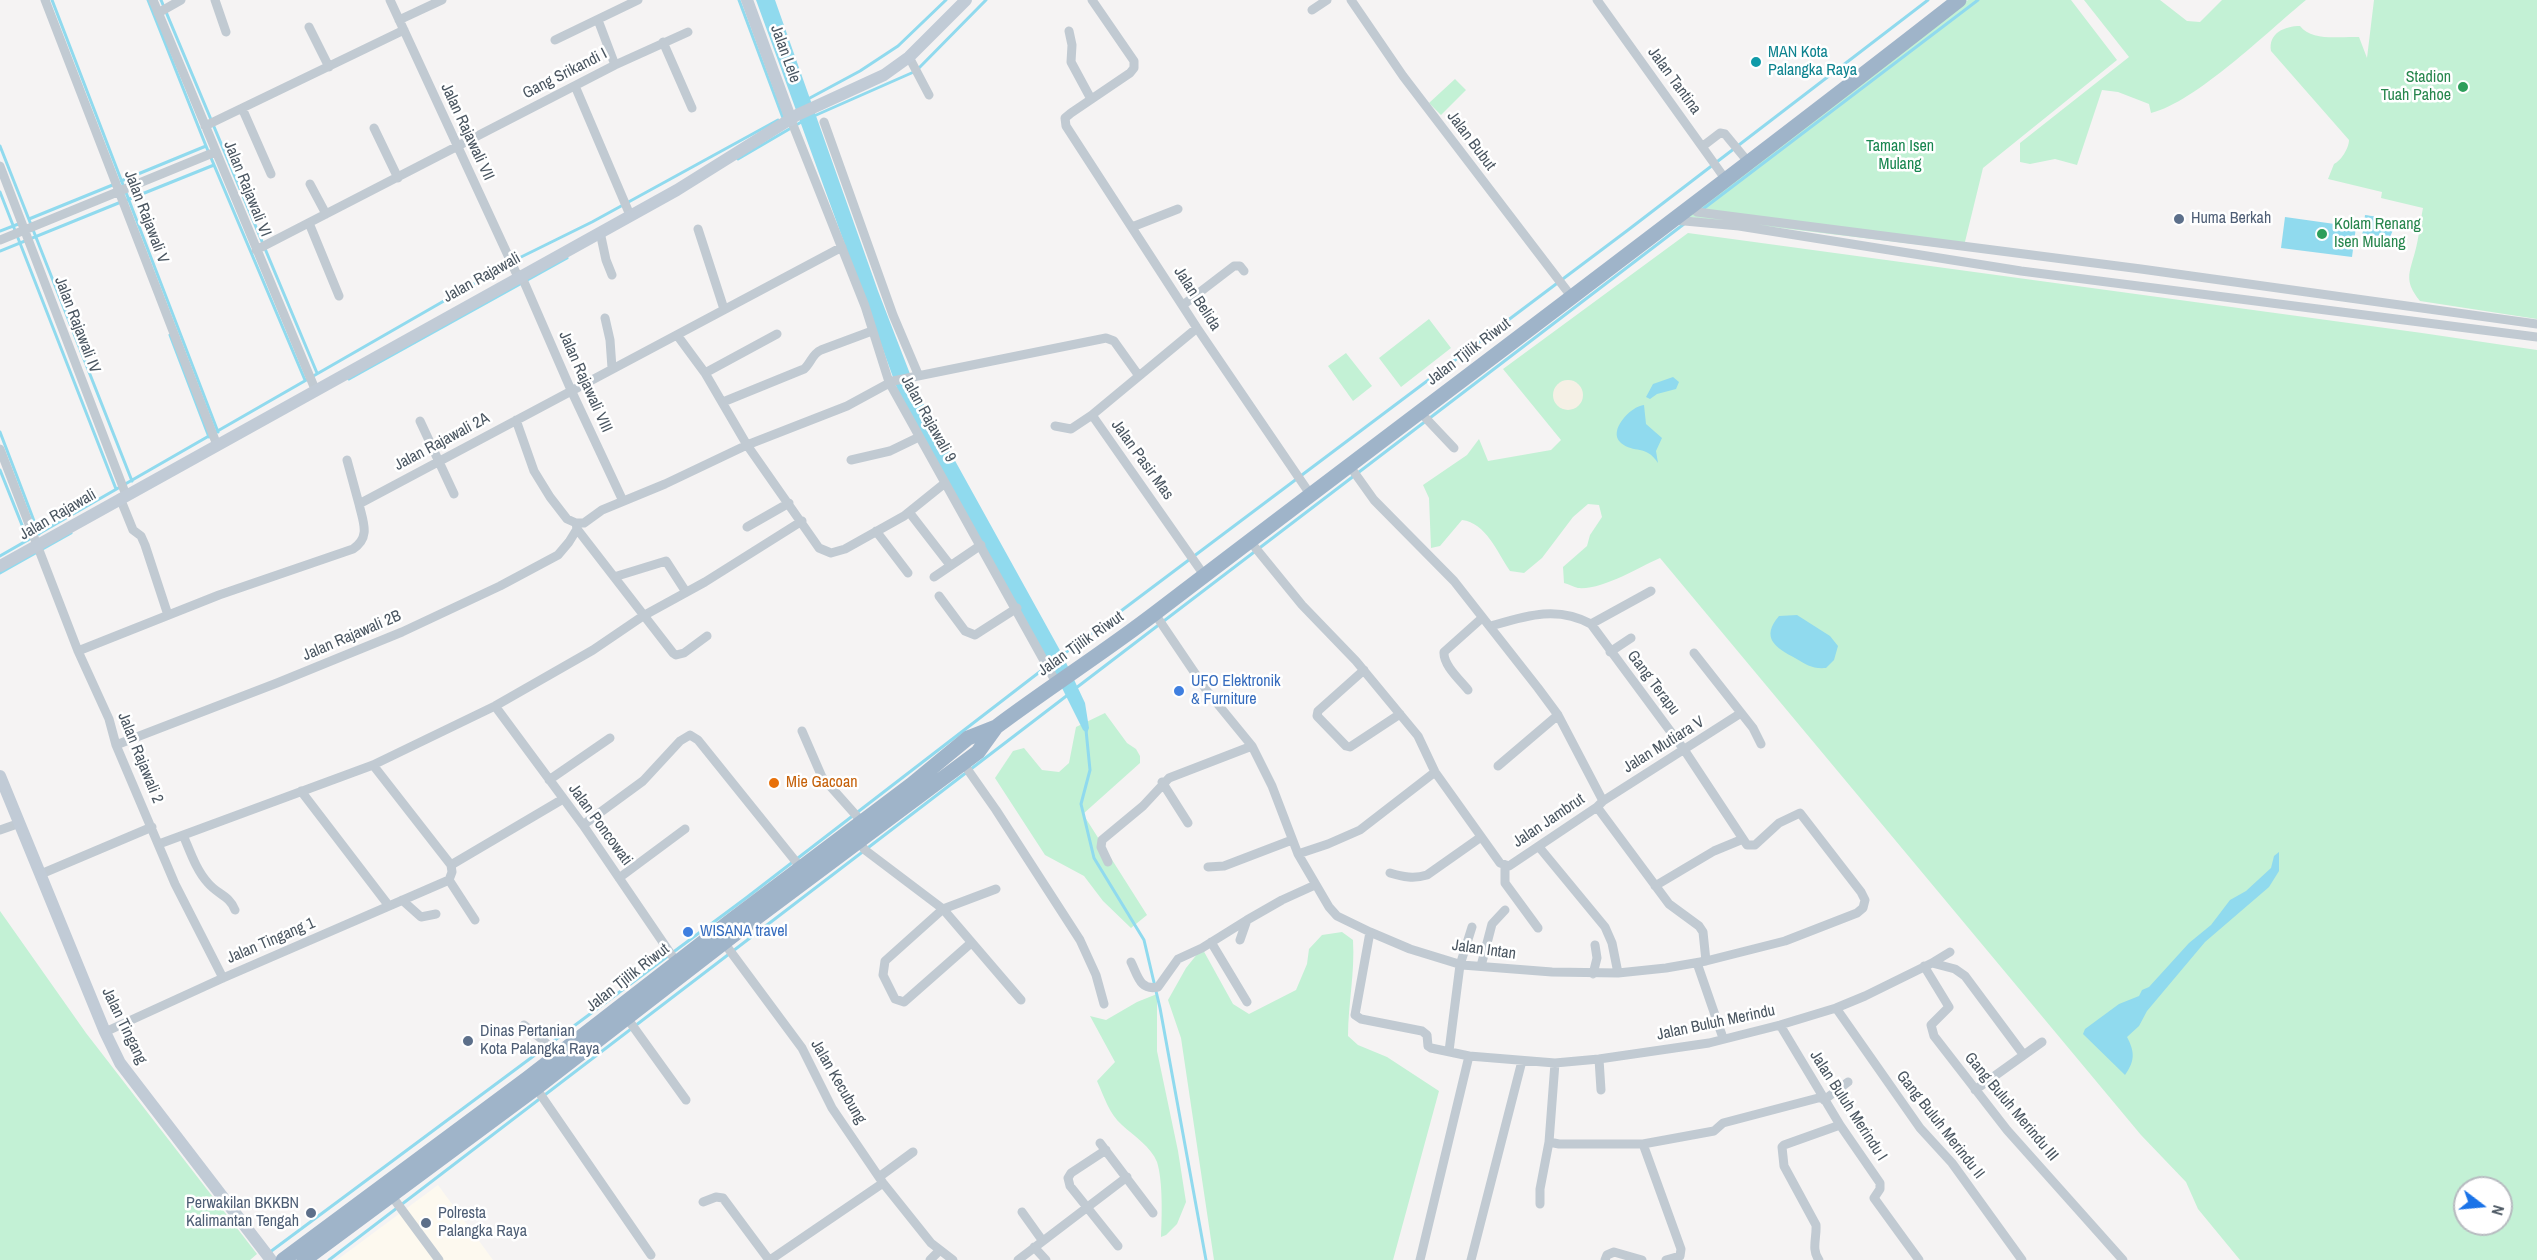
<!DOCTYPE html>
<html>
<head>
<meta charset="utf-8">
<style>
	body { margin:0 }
	#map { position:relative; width:2537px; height:1260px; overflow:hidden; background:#f5f3f3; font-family:"Archivo Narrow",sans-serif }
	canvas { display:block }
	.north { position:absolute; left:2453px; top:1176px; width:60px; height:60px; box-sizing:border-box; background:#fff; border:2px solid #b7bbc0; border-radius:50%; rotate:106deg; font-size:16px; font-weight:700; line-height:24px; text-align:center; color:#4a5661 }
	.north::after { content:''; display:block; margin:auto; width:21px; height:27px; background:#1a73e8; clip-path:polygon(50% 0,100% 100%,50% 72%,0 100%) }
</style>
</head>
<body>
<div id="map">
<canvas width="2537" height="1260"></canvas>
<div class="north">N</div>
</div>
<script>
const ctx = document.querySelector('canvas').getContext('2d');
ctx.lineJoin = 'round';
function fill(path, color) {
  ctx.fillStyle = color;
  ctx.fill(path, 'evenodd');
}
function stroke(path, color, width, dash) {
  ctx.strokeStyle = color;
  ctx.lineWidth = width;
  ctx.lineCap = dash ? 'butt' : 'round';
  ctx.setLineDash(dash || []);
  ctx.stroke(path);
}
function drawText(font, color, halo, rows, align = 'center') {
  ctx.font = font + ' "Archivo Narrow",sans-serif';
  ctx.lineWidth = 5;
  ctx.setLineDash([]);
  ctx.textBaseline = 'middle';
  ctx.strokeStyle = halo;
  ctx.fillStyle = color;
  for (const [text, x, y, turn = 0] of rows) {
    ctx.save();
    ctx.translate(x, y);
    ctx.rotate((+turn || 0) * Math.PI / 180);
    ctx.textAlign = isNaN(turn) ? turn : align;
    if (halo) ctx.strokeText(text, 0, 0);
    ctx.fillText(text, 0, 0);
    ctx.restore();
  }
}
fill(new Path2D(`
	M 438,1185 L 493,1260 L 337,1260 Z`), '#fdf9ef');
fill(new Path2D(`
	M 1968,0 L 2071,0 L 2117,60 L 1983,168 L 1963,250 L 1681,216 Z
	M 2084,0 L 2160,0 L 2187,21 L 2200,22 L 2222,0 L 2306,0 C 2268,31 2196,102 2151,113 L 2149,104 L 2118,92 L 2102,90 L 2077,165 L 2055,159 L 2030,164 L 2020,162 L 2020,143 L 2129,57 Z
	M 2374,0 L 2537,0 L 2537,319 L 2420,301 C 2404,281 2409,274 2415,252 C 2419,238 2420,223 2423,208 L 2381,198 L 2382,192 L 2328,179 L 2334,164 C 2341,161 2349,148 2349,140 L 2271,51 C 2268,33 2285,26 2300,26 C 2312,42 2341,36 2359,37 L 2367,58 Z
	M 1455,79 L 1466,90 L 1441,115 L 1429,103 Z
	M 1688,233 L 2422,333 L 2537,350 L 2537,1260 L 2240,1260 L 2198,1209 L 2186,1182 L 2141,1135 L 1660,558 C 1637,568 1603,590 1578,588 C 1574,587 1568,584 1564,583 L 1563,567 L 1587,546 L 1590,535 L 1602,517 L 1599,505 L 1588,504 L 1573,517 L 1542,558 L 1524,573 L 1510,571 C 1497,552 1486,523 1462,520 L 1440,546 L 1431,548 L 1429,498 L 1423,485 L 1467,455 L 1479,439 L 1488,461 L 1551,450 L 1561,440 L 1503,369 ZM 2465,1188 L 2501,1188 L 2501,1224 L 2465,1224 Z
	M 1429,319 L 1451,348 L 1401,387 L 1379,358 Z
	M 1346,353 L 1372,386 L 1353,401 L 1328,366 Z
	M 1105,713 L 1127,743 L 1136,749 L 1140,756 L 1140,763 L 1083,814 L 1147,915 L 1131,928 L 1103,901 L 1084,876 L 1045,855 L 995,778 L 1013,751 L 1024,748 L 1042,770 L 1059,772 L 1069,763 L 1076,727 Z
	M 0,911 L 86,1033 L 257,1254 L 250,1260 L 0,1260 Z
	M 1342,932 L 1353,940 C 1355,973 1348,1004 1348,1036 L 1358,1045 L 1387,1057 L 1439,1091 L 1393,1260 L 1214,1260 L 1181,1038 L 1168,1000 L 1186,968 L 1202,948 L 1233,1004 L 1249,1014 L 1296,990 L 1307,964 L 1309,949 L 1322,935 Z
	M 1157,994 L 1157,1051 L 1178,1151 L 1186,1202 L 1177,1224 L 1166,1235 L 1161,1237 C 1162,1217 1163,1181 1157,1162 C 1151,1147 1134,1136 1122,1125 C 1109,1114 1104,1096 1097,1081 L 1115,1062 L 1090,1016 L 1106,1020 L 1137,1002 Z`), '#c3f1d5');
fill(new Path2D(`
	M1553 395a15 15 0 1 1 30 0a15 15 0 1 1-30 0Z`), '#f5f0e5');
fill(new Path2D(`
	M 756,0 L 775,0 L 878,291 L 917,392 L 1062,654 L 1085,703 L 1089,728 L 1087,733 L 1083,730 L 1049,662 L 902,402 Z
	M 2365,215 C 2378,217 2388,216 2393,230 L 2388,242 L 2377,246 L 2361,244 Z
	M 2285,217 L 2356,227 L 2352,257 L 2281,248 Z
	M 1673,377 L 1679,382 L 1676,389 L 1657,394 L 1650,399 L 1646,397 L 1653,384 Z
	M 1644,405 L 1646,424 L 1662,438 L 1656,451 L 1658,463 C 1646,444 1634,454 1621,443 C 1607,431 1631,406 1644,405 Z
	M 1797,615 L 1830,636 L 1838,646 L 1834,660 L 1826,668 C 1812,669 1807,665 1795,658 C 1776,648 1760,638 1779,616 Z
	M 2279,852 L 2279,871 L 2269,887 L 2205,942 L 2147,1011 L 2139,1026 L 2127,1037 C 2135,1052 2135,1061 2125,1075 L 2083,1034 L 2085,1029 L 2119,1004 L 2139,996 L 2142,990 L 2149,987 L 2189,943 L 2211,925 L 2230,900 L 2246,891 L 2271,868 L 2274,856 Z`), '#90daee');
stroke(new Path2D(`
	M 52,0 L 218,432
	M 148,0 L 206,146 L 305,380
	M 161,0 L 317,373
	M 739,0 L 783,118
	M 808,99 L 860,71 L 898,46 L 946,0
	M 814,116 L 916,71 L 986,0
	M 0,146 L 132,481
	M 738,159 L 803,121
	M 121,181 L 206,146
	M 0,192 L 116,489
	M 127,200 L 214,165
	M 1703,209 L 1978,0
	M 29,219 L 115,184
	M 0,231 L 21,223
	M 0,251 L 121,202
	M 170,335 L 209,437
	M 349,379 L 567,258
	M 0,432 L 39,534
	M 0,470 L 28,540
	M 0,556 L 517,259 L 592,222 L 778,120
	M 0,573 L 71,533
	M 1061,656 L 1628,230 L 1928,0
	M 1076,688 L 1684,224
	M 1086,730 L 1090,770 L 1081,804 L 1094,858 L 1144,940 L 1160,1008 L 1206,1260
	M 270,1252 L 746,898 L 1046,667
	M 329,1260 L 1069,694`), '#90daee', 3);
stroke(new Path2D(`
	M 45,0 L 217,445
	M 153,0 L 315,389
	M 215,0 L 226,32
	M 390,0 L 518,277
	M 1092,0 L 1134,61 L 1134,68 L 1130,73 L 1071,113 L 1065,118 L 1066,126 L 1197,328 L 1310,494
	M 1351,0 L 1403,76 L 1571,296
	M 1597,0 L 1726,180
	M 1312,10 L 1327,0
	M 158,13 L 181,0
	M 399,20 L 442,0
	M 598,20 L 615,65
	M 309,27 L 329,67
	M 1069,31 L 1072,45 L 1071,62 L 1091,99
	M 555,40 L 638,0
	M 663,42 L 692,108
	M 909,57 L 929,95
	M 575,86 L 630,215
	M 242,108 L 271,174
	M 791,120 L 865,306 L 889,382 L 1057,684
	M 824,122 L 893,315 L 918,374
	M 205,126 L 404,30
	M 374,128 L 398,178
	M 1703,146 L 1720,133 L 1725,134 L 1749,163
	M 0,166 L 126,495
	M 310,184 L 326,214
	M 1690,206 L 1697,212 L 2141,269 L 2537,324
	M 1674,220 L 1739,226 L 2021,271 L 2537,337
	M 309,223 L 339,296
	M 1132,227 L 1178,209
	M 698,229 L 724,309
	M 600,232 L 606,260 L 612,275
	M 0,240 L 215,152
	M 256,250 L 615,65 L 688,32
	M 521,275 L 571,390 L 623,501
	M 1183,305 L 1234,266 L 1240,266 L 1244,271
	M 605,318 L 610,340 L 612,368
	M 1197,328 L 1092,415 L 1204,575
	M 677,335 L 705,373 L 747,445 L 819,548 L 831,553 L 845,549 L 904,516 L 945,483
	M 705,373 L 777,334
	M 723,402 L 804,369 C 811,363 812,354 821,350 L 872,331
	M 1419,411 L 1454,448
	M 516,420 L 534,471 L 550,497 L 567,519 L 576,523 L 584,523 L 602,510 L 665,484 L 747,445 L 847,406 L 893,381 L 1106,338 L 1114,341 L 1139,376
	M 420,421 L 454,494
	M 1055,426 L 1071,429 L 1092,415
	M 0,449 L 78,651 L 109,719 L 116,745 L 175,884 L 223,978
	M 347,460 L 359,504
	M 851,460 L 890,451 L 919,437
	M 120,498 L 133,530 L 141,536 L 145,545 L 168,615
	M 909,512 L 950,565
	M 747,527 L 789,503
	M 577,529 L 673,653 L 676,655 L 684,653 L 707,636
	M 876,531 L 908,573
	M 1249,540 L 1302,605 L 1356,661 L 1418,736 L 1435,772 L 1500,863 L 1509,866 L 1597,807 L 1603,801 L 1558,715 L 1538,688 L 1454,581 L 1374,500 L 1349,465
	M 614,577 L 666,561 L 686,592
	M 934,577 L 981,545
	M 939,596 L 965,631 L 975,635 L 1017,608
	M 1155,614 L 1207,691 L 1252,746 L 1272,786 L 1298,854 L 1329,907 L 1337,916 L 1370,932 L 1410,949 L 1462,965 L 1552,972 L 1618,973 L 1666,968 L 1706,961 L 1785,941 L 1857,913 L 1863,908 L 1865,900 L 1861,892 L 1800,813 L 1779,823 L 1755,845 L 1747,845 L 1685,751 L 1591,624 C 1557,605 1525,616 1491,626
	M 1591,624 L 1651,591
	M 78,651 L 219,595 L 353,549 C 371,537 363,522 359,504 L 842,247
	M 1610,652 L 1631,638
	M 1694,653 L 1753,728 L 1761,744
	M 1364,670 L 1318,711 L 1317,716 L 1346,746 L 1350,747 L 1400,714
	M 1468,690 C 1460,680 1443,665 1444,652 L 1482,618
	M 495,706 L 583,825 L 677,963
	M 802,731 L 822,777 L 862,822
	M 116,745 L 277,683 L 402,632 L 500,586 L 558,555 L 569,542 L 577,529 L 576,523
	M 963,763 L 996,810 L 1080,940 L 1096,975 L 1104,1004
	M 373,765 L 451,865 L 452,872 L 449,880
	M 1498,766 L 1558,715
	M 549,780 L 610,738
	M 1162,782 L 1188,823
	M 301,791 L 389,906
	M 1603,801 L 1741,713
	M 1597,807 L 1669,904 L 1699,926 L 1703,932 L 1706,961
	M 583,825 L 643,781 L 680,741 L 690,735 L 698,740 L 801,868
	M 0,830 L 20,823
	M 183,835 C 190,851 196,870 208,883 C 217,894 230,896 235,910
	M 858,841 L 865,850 L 943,909 L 1021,1000
	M 159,844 L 373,765 L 495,706 L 593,650 L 643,616 L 705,582 L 802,521
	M 1539,847 L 1605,927 L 1612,943 L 1618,973
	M 1298,854 L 1328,844 L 1360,830 L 1435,772
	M 1108,862 L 1101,847 L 1102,840 L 1143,806 L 1169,778 L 1252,746
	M 451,865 L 563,799
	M 1505,866 L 1505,883 L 1538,928
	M 1208,867 L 1224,866 L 1292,840
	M 1390,873 C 1403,877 1414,879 1427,875 L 1481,837
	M 41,874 L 152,827
	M 619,878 L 685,829
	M 449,880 L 475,920
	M 1655,886 L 1714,851 L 1743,839
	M 402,900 L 421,917 L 436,914
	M 1370,932 L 1355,1015 L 1361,1019 L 1422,1031 L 1427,1035 L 1428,1046 L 1431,1048 L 1469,1056 L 1555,1063 L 1599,1059 L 1709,1043 L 1780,1025 L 1836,1008 L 1865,996 L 1932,963 L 1955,969 L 1965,976 L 2023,1054
	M 722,940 L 802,1048 L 832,1108 L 883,1183 L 931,1243 L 953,1260
	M 1240,940 L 1247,920 L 1282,900 L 1315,885
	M 1211,942 L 1247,1002
	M 971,943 L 904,1002 L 895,999 L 883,975 L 885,961 L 943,909 L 996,889
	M 1131,962 C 1138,976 1140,991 1158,987 L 1178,959 L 1202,948 L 1247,920
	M 1697,963 L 1723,1038
	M 1932,963 L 1950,952
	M 1481,966 L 1492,924 L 1505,910
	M 1924,966 L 1949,1007 L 1931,1025 L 1934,1036 L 2007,1130 L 2123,1260
	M 1593,974 L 1597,958 L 1595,945
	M 1836,1008 L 1920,1128 L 1952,1163 L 2022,1260
	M 627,1018 L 686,1100
	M 524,1025 L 544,1041 L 557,1056
	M 1780,1025 L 1840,1125 L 1880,1183 L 1880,1189 L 1874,1198 L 1919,1260
	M 105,1032 L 223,978 L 449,880
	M 1449,1051 L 1460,965 L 1472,927
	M 1599,1059 L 1601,1090
	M 1555,1063 L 1549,1142 L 1559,1144 L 1643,1144 L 1714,1131 L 1723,1123 L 1822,1097
	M 536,1088 L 651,1255
	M 1975,1090 L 2042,1042
	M 1824,1100 L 1848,1082
	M 1100,1143 L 1153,1213
	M 1643,1144 L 1681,1249 L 1680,1256 L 1666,1260
	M 1106,1150 L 1071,1173 L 1068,1178 L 1070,1186 L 1118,1246
	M 879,1177 L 913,1152
	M 391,1195 L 439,1260
	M 703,1202 L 716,1197 L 723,1198 L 769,1260
	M 1540,1204 L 1540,1189 L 1549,1142
	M 1022,1212 L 1042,1240
	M 1034,1247 L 1046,1260
	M 770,1260 L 883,1183
	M 930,1260 L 940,1250
	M 1018,1260 L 1127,1177
	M 1420,1260 L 1469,1056
	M 1471,1260 L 1522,1061
	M 1605,1260 L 1607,1255 L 1614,1252 L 1642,1260
	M 1819,1260 C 1811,1250 1817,1237 1816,1225 L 1784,1166 L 1782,1147 L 1784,1145 L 1840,1125`), '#c1cad2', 9);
stroke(new Path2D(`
	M 747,0 L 791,120
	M 0,566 L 677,190 L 797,115 L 884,75 L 909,57 L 966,0
	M 0,776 L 105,1032 L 120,1063 L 271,1260`), '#c1cbd6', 12);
stroke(new Path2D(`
	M 283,1260 L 528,1078 L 732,920 L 911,785 L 968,738 L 996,727 C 1048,688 1103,653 1154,614 C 1422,409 1693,208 1959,0
	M 304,1260 L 536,1088 L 740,930 L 978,752 L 996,727`), '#9fb4c9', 15);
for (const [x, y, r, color] of [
	[1756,62,6,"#0f9aa8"],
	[2463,87,6,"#2e9e5b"],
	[2179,219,6,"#5c6f8a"],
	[2322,234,6,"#2e9e5b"],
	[1179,691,6,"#3f7fe0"],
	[774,783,6,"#e8710a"],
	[688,932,6,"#3f7fe0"],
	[468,1041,6,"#5c6f8a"],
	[311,1213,6,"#5c6f8a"],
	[426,1223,6,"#5c6f8a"]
]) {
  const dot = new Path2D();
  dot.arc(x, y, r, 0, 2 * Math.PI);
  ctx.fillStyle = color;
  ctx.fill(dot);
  stroke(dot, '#fff', 2);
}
drawText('16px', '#0d838f', '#fff', [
	["MAN Kota",1768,53],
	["Palangka Raya",1768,71]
], 'left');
drawText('16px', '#4a5661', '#fff', [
	["Jalan Lele",785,54,70],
	["Gang Srikandi I",565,74,-27],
	["Jalan Tantina",1674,81,54],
	["Jalan Rajawali VII",467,132,65],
	["Jalan Bubut",1471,141,53],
	["Jalan Rajawali VI",247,189,68],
	["Jalan Rajawali V",146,217,69],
	["Jalan Rajawali",482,278,-29],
	["Jalan Belida",1197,299,57],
	["Jalan Rajawali IV",77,325,69],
	["Jalan Tjilik Riwut",1469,352,-37],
	["Jalan Rajawali VIII",585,382,66],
	["Jalan Rajawali 9",928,419,61],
	["Jalan Rajawali 2A",442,442,-28],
	["Jalan Pasir Mas",1142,460,54],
	["Jalan Rajawali",58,515,-30],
	["Jalan Rajawali 2B",352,636,-23],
	["Jalan Tjilik Riwut",1081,644,-35],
	["Gang Terapu",1653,683,53],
	["Jalan Mutiara V",1664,745,-32],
	["Jalan Rajawali 2",140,758,68],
	["Jalan Jambrut",1549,821,-34],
	["Jalan Poncowati",600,825,54],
	["Jalan Tingang 1",271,941,-23],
	["Jalan Intan",1484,950,8],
	["Jalan Tjilik Riwut",628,978,-38],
	["Jalan Buluh Merindu",1716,1023,-12],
	["Jalan Tingang",124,1026,64],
	["Jalan Kecubung",838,1082,60],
	["Jalan Buluh Merindu I",1848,1106,57],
	["Gang Buluh Merindu III",2011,1107,50],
	["Gang Buluh Merindu II",1940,1125,52]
]);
drawText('16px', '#27864d', '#fff', [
	["Stadion",2451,78],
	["Tuah Pahoe",2451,96],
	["Kolam Renang",2334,225,"left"],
	["Isen Mulang",2334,243,"left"]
], 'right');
drawText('16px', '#17864f', '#fff', [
	["Taman Isen",1900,147],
	["Mulang",1900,165]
]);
drawText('16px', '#4e5e75', '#fff', [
	["Huma Berkah",2191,219],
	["Dinas Pertanian",480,1032],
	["Kota Palangka Raya",480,1050],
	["Perwakilan BKKBN",299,1204,"right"],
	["Kalimantan Tengah",299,1222,"right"],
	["Polresta",438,1214],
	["Palangka Raya",438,1232]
], 'left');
drawText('16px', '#366cbe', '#fff', [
	["UFO Elektronik",1191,682],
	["& Furniture",1191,700],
	["WISANA travel",700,932]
], 'left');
drawText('16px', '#c56008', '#fff', [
	["Mie Gacoan",786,783]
], 'left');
</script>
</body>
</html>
